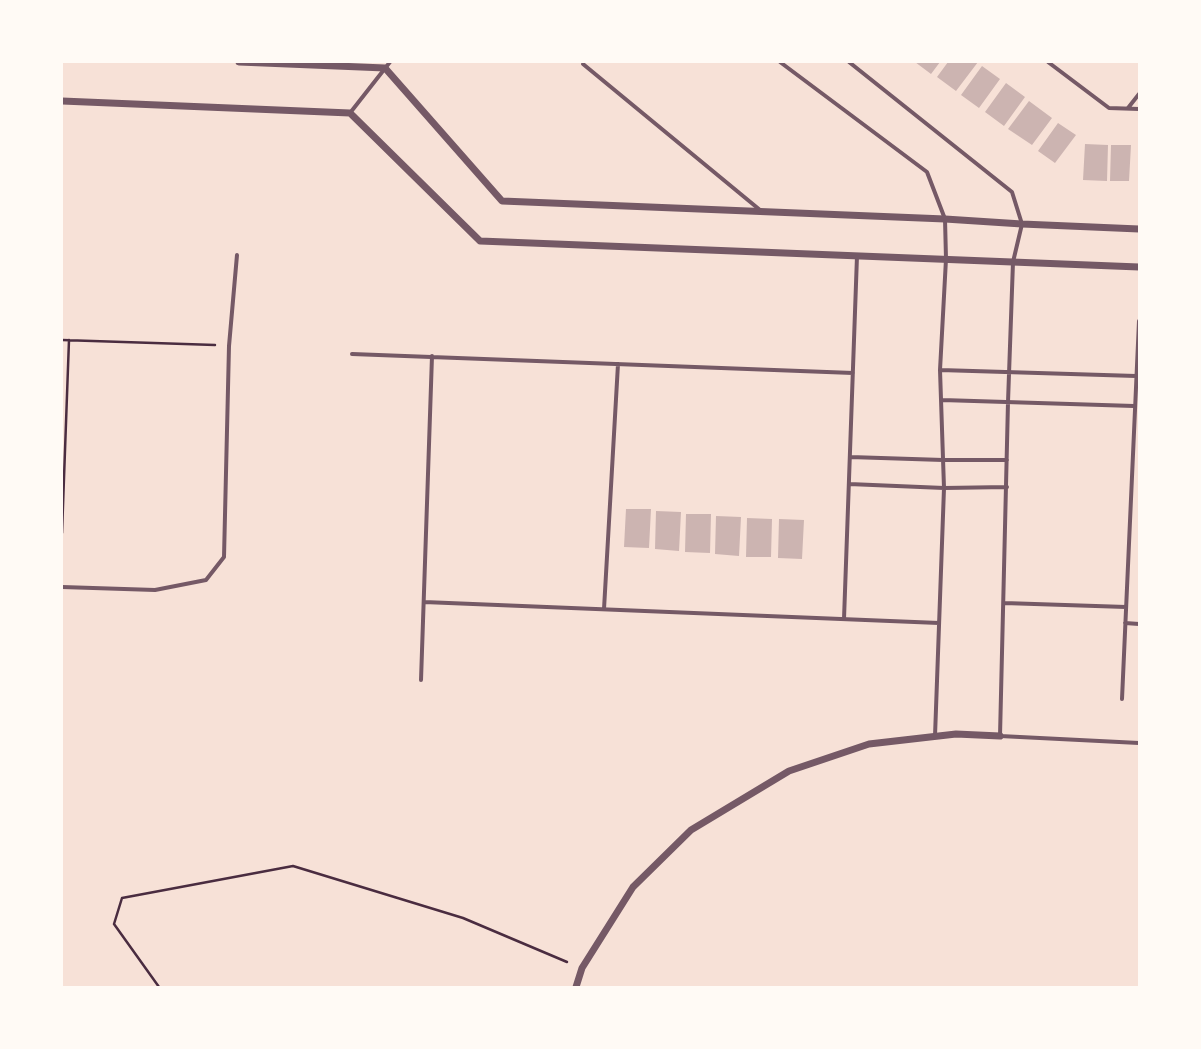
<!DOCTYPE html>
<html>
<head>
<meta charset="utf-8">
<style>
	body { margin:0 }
	#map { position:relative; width:1201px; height:1049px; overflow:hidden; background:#f7e1d7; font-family:"Fira Sans Condensed",sans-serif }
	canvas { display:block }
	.frame { position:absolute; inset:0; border:63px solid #fffaf5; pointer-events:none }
</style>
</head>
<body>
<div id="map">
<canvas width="1201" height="1049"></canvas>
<div class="frame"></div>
</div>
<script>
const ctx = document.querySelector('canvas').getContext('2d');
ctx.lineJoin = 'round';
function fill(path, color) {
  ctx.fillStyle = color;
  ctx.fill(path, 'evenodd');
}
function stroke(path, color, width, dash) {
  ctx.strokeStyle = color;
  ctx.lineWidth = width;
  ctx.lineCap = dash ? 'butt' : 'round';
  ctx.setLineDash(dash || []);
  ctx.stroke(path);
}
fill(new Path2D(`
	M 915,62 L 940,62 L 931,74 Z
	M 948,62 L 978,62 L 956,91 L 937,77 Z
	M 982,66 L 1000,79 L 979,108 L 961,95 Z
	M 1006,83 L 1025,97 L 1004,126 L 985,112 Z
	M 1029,101 L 1052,118 L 1032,145 L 1008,129 Z
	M 1058,123 L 1076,135 L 1055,163 L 1038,151 Z
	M 1085,144 L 1108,145 L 1107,181 L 1083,180 Z
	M 1111,145 L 1131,145 L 1129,181 L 1110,181 Z
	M 626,509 L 651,509 L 649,548 L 624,547 Z
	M 656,511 L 681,512 L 679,551 L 655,549 Z
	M 686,514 L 711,514 L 710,553 L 685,552 Z
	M 716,516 L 741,517 L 739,556 L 715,554 Z
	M 747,518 L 772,519 L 771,557 L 746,557 Z
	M 779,519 L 804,520 L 802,559 L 778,558 Z`), '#ccb4b1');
stroke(new Path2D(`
	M 62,340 L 215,345
	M 62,533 L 69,340
	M 159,987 L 114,924 L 122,898 L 293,866 L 463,918 L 567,962`), '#4a2c40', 2.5);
stroke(new Path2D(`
	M 780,62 L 927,172 L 945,219 L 946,259 L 940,370 L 944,488 L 935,736
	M 849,62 L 1012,192 L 1022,224 L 1013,262 L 1008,402 L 1000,736 L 1139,743
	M 1048,62 L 1109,108 L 1139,109
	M 583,64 L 760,210
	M 1128,108 L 1139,94
	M 350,113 L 390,62
	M 352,354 L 853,373
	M 940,370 L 1136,376
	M 942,400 L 1134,406
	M 850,457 L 943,460 L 1007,460
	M 849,484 L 944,488 L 1007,487
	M 62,587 L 155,590 L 206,580 L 224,557 L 229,346 L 237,255
	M 424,602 L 939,623
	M 1004,603 L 1126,607
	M 604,609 L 618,364
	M 844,619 L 857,256
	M 1125,623 L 1139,624
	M 421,680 L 432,356
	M 1122,699 L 1139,321`), '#755966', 4);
stroke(new Path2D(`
	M 239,62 L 385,68 L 502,201 L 945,219 L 1022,224 L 1139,229
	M 62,101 L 350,113 L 480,241 L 1139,267
	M 576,987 L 582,968 L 633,887 L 691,830 L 789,771 L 869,744 L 956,734 L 1000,736`), '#755966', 7);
</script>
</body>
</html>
